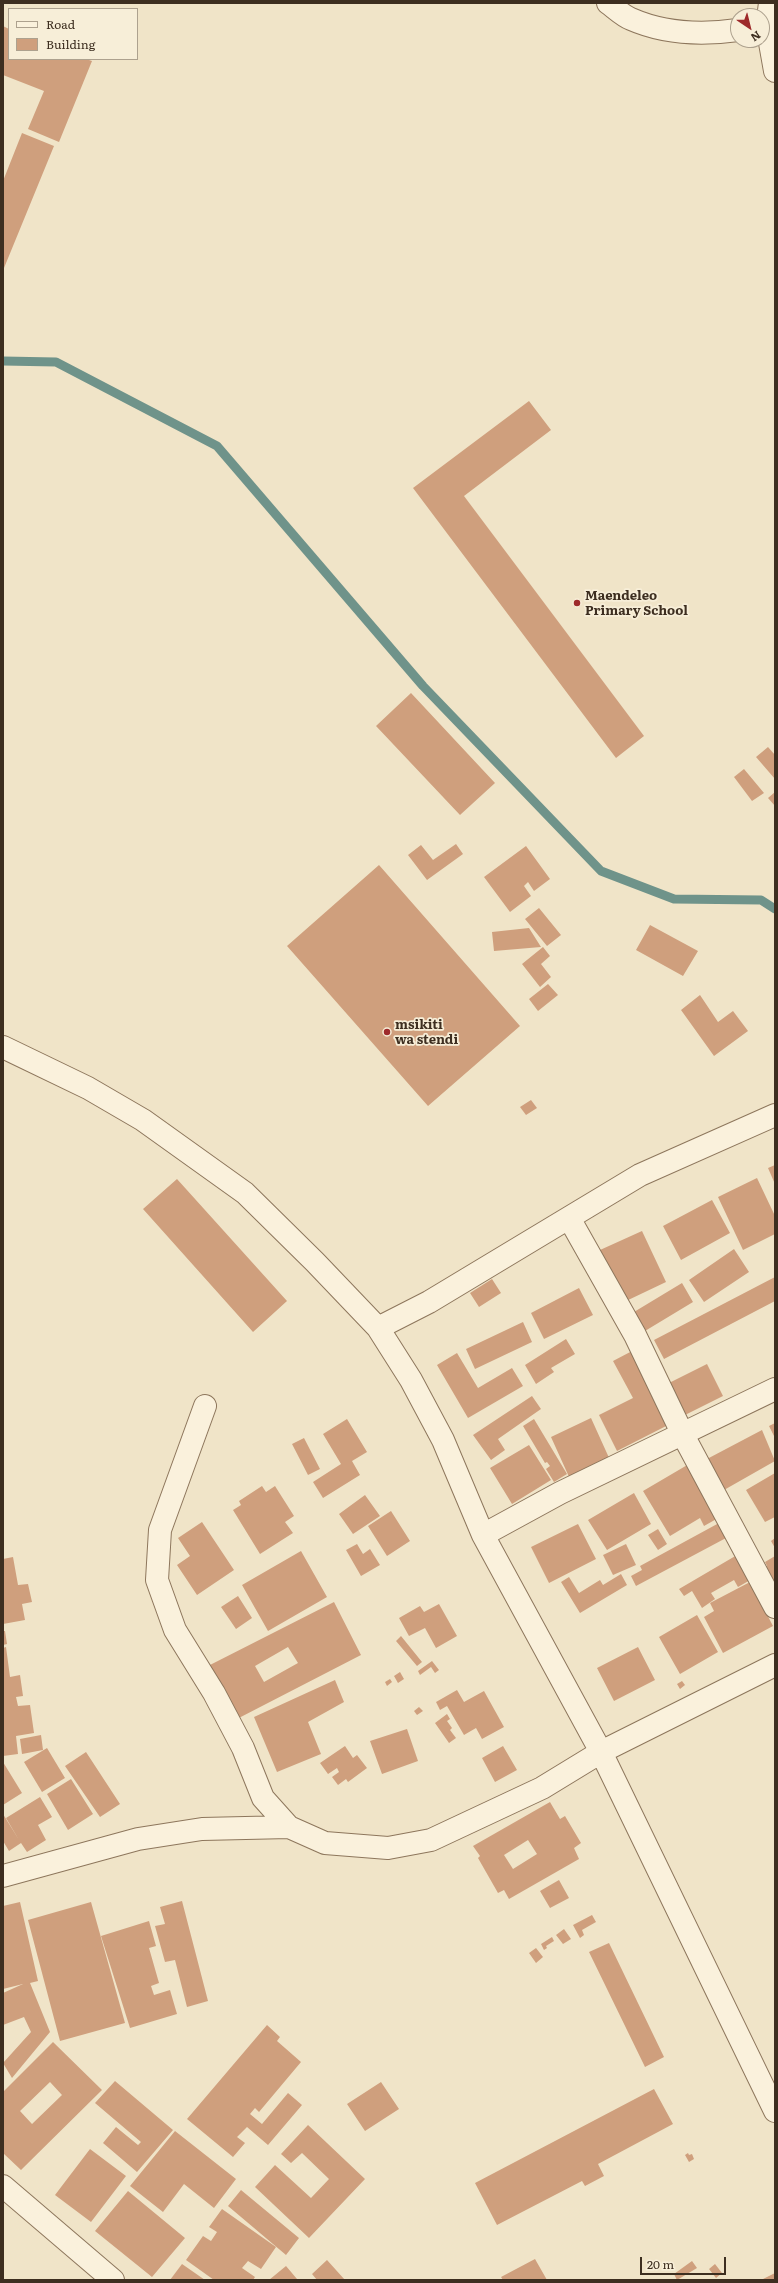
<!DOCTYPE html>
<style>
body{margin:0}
#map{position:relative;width:778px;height:2283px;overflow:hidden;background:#f0e4c8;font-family:Literata,serif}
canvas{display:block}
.frame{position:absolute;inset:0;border:4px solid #3d2e20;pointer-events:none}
.legend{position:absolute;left:8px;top:8px;width:130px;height:52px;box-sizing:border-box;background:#f7eed8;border:1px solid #ada18e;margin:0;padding:5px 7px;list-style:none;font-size:12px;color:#3d2e20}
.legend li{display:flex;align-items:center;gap:8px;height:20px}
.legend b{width:20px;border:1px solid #ada18e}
.north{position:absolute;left:730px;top:8px;width:40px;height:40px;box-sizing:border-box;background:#f7eed8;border:1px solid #ada18e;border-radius:50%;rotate:145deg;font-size:11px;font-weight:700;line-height:16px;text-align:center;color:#3d2e20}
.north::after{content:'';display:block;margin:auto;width:14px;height:18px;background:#9e2a2b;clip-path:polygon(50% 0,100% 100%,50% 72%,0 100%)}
.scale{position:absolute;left:640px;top:2257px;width:86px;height:18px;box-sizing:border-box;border:2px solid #3d2e20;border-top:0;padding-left:5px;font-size:12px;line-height:14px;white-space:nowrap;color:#3d2e20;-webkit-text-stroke:3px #f7eed8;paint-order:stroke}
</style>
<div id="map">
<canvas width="778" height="2283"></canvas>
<div class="frame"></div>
<ul class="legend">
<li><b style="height:5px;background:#faf1dc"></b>Road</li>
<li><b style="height:11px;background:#cf9f7d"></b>Building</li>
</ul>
<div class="north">N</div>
<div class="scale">20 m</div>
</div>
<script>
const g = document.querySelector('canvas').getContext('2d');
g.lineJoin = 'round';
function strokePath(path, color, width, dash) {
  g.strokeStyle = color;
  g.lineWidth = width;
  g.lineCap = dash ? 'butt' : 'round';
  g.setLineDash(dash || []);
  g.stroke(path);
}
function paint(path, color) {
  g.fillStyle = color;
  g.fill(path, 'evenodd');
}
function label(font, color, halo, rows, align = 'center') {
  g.font = font + ' Literata,serif';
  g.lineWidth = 3.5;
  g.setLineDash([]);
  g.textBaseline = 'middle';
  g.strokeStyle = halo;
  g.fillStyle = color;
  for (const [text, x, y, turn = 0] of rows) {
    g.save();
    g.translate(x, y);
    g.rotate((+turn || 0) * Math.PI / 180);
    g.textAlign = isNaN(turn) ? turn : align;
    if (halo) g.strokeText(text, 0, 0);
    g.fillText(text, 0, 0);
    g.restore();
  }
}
const stream = new Path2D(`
 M3 361 56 362 217 446 423 686 601 871 674 899 761 900 775 909`);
const building = new Path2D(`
 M3 26 9 29V59H86L92 61 59 142 28 129 44 91 3 75Z
 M22 133 54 146 4 268 3 181Z
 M529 401 551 430 464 496 644 736 616 758 413 488Z
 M411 693 495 783 460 815 376 726Z
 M768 747 775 755V779L756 757Z
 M744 769 764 793 752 801 734 777Z
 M775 792V806L768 798Z
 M456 844 463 854 427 880 408 855 421 845 433 860Z
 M526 846 550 879 534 891 528 882 524 886 531 896 510 912 484 877Z
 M379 865 520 1026 428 1106 287 946Z
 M539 908 561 935 547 946 525 919Z
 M650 925 698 951 683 976 636 950Z
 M529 928 541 947 494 951 492 932Z
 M543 947 550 956 541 964 551 977 540 987 522 964Z
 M548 984 558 995 538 1011 529 999Z
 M700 995 718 1022 733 1011 748 1031 714 1056 681 1010Z
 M531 1100 537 1108 526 1115 520 1107Z
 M775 1165V1184L768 1168Z
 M757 1178 775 1216V1234L743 1250 718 1197Z
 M177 1179 287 1301 253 1332 143 1209Z
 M712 1200 730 1233 681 1260 663 1226Z
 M642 1231 666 1282 624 1302 600 1250Z
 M734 1249 749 1272 704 1302 689 1280Z
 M775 1277V1301L664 1359 654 1340Z
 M492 1279 501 1293 479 1307 470 1293Z
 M682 1283 693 1302 645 1331 634 1312Z
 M579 1288 593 1315 544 1339 531 1313Z
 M523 1322 532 1342 475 1369 466 1349Z
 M566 1339 575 1354 551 1368 554 1372 536 1384 525 1365Z
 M634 1350 672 1423 617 1451 599 1415 633 1398 613 1361Z
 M457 1353 478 1388 512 1368 523 1386 468 1418 437 1365Z
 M707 1364 723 1396 685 1415 669 1383Z
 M532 1396 541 1409 498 1439 505 1450 491 1460 473 1435Z
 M591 1418 610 1460 570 1479 551 1437Z
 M347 1419 367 1452 352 1461 360 1475 323 1498 313 1482 341 1464 323 1434Z
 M534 1419 567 1474 554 1482 546 1469 550 1466 547 1462 545 1463 523 1426Z
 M775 1423V1438L769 1426Z
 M762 1430 775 1461 724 1490 707 1459Z
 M304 1438 320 1469 308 1475 292 1444Z
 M529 1445 551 1480 512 1504 490 1468Z
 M689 1464 720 1517 704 1526 700 1518 670 1536 643 1491Z
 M775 1473V1517L765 1522 746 1490Z
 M262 1486 266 1492 275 1486 294 1516 285 1522 293 1533 260 1554 233 1510 241 1505 239 1501Z
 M634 1493 651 1524 607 1550 588 1520Z
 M365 1495 380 1516 353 1534 339 1514Z
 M391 1511 410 1541 387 1556 368 1526Z
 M202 1522 234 1570 197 1595 177 1565 190 1556 178 1538Z
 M719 1523 726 1538 636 1586 631 1576 642 1570 640 1566Z
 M578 1524 596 1559 549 1583 531 1547Z
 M658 1529 667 1544 658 1550 648 1535Z
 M775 1538V1548L771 1541Z
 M357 1544 363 1554 370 1549 380 1565 361 1576 346 1550Z
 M626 1544 636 1565 613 1575 603 1555Z
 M301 1551 327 1597 268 1631 242 1585Z
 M737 1555 752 1579 738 1587 734 1580 711 1593 715 1599 702 1608 692 1591 684 1596 679 1589Z
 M775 1556V1594L760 1570 767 1566 765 1562Z
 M13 1557 18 1585 28 1584 32 1602 22 1604 25 1620 3 1624V1559Z
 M621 1574 627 1585 580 1613 561 1582 569 1577 579 1593 600 1580 603 1585Z
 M750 1582 773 1626 723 1653 704 1617 714 1611 710 1603Z
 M238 1596 252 1618 236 1629 221 1607Z
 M334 1602 361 1655 233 1721 206 1667ZM288 1647 298 1663 264 1682 255 1666Z
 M439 1604 457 1636 436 1648 425 1628 409 1636 399 1618 420 1606 424 1612Z
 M697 1615 718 1652 680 1674 659 1637Z
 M3 1631H5L7 1644 3 1645Z
 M401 1636 422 1662 417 1666 396 1641Z
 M6 1647 10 1677 20 1675 23 1696 16 1697 18 1706 30 1705 34 1733 16 1736 18 1754 3 1756V1648Z
 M638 1647 655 1680 614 1701 597 1668Z
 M432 1661 439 1670 435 1673 431 1667 420 1675 418 1671Z
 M400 1672 404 1679 398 1683 394 1676Z
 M390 1679 392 1682 387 1686 385 1682Z
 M335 1680 344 1702 308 1722 321 1754 277 1772 254 1717Z
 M682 1681 685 1685 680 1689 677 1684Z
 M457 1690 464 1702 484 1691 504 1727 482 1739 476 1728 464 1735 447 1706 440 1710 436 1702Z
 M419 1707 423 1711 417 1715 414 1711Z
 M447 1714 450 1719 447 1721 452 1728 450 1730 456 1738 449 1743 435 1723Z
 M407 1729 418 1761 382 1774 370 1741Z
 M41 1735 43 1750 22 1754 20 1739Z
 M345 1746 353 1758 357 1755 367 1768 348 1782 346 1779 338 1785 332 1777 339 1772 337 1768 328 1774 320 1763Z
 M503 1746 517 1770 495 1782 482 1758Z
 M47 1748 65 1778 42 1792 24 1762Z
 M86 1752 120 1804 100 1817 65 1766Z
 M3 1762 22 1793 3 1805Z
 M71 1779 93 1814 68 1830 47 1794Z
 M40 1797 52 1817 38 1825 46 1840 27 1852 21 1843 9 1851 3 1841V1814L19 1840 6 1818Z
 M550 1802 560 1819 565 1816 581 1843 574 1848 579 1859 509 1899 504 1890 498 1893 478 1858 480 1856 473 1846ZM528 1840 537 1854 513 1869 504 1855Z
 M559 1880 569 1898 550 1908 540 1891Z
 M182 1901 208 2001 187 2007 175 1960 165 1962 155 1926 165 1924 160 1907Z
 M20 1902 38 1981 30 1983 50 2032 12 2078 3 2063 31 2032 24 2017 3 2025V1993L23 1984 3 1989V1906Z
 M91 1902 125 2023 60 2041 28 1920Z
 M592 1915 596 1922 582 1930 584 1935 580 1938 573 1925Z
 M149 1921 156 1946 149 1948 159 1983 151 1986 154 1995 170 1990 177 2014 130 2028 101 1936Z
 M564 1929 571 1939 563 1944 556 1935Z
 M552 1937 554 1941 546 1946 547 1948 544 1950 541 1944Z
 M609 1943 664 2057 645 2067 589 1952Z
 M536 1948 543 1957 536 1963 529 1953Z
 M267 2025 280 2037 277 2041 301 2062 259 2112 255 2108 250 2114 262 2124 288 2093 302 2105 268 2145 247 2127 237 2137 245 2143 233 2157 187 2119Z
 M53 2042 102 2090 21 2170 3 2153V2092ZM50 2082 62 2095 32 2124 20 2111Z
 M115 2081 173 2130 137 2172 103 2143 116 2127 138 2145 141 2142 95 2103Z
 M381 2082 399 2109 365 2131 347 2104Z
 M654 2089 673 2124 598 2164 604 2176 585 2186 582 2181 497 2225 475 2183Z
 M308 2125 365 2179 309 2238 255 2187 275 2165 311 2198 329 2179 302 2153 291 2163 281 2154Z
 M175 2131 236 2179 214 2208 184 2184 163 2212 130 2186Z
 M90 2149 126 2176 91 2222 55 2195Z
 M688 2153 689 2155 692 2154 694 2159 689 2162 685 2155Z
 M241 2190 299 2238 286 2255 228 2206Z
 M128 2191 185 2238 152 2277 95 2231Z
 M222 2209 276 2247 261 2269 248 2261 242 2268 255 2277 253 2280H214L186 2260 203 2236 211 2241 217 2232 209 2227Z
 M535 2259 547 2280H503L501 2277Z
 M327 2260 345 2280H317L312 2274Z
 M692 2261 697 2268 677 2280 674 2274Z
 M182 2264 205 2280H170Z
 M715 2264 722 2273 716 2278 709 2269Z
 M286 2266 297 2279 295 2280H269Z
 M775 2273V2280H761Z`);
const minor = new Path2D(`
 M608 3C615 8 623 16 631 19 665 34 702 35 738 30
 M770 3 767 26 775 71
 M3 1047 88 1088 143 1120 245 1193 315 1262 378 1328 411 1380 443 1440 483 1535 601 1752 775 2111
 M569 1218 635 1335 683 1435 775 1607
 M378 1328 429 1302 640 1175 775 1115
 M205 1406 160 1530 157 1580 175 1630 214 1693 243 1748 263 1798 289 1827 325 1843 388 1848 431 1840 542 1788 601 1752 775 1665
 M483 1535 560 1493 775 1389
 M3 1876 138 1839 202 1829 289 1827
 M3 2186 113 2280`);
const markers = [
 [577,603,4,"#9e2a2b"],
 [387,1032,4,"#9e2a2b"]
];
const poiNames = [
 ["Maendeleo",585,596],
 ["Primary School",585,611],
 ["msikiti",395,1025],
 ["wa stendi",395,1040]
];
strokePath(stream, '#6f938a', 9);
paint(building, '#cf9f7d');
strokePath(minor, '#8d765c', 24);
strokePath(minor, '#faf1dc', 22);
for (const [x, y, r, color] of markers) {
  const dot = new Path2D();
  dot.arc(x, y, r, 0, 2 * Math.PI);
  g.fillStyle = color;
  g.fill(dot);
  strokePath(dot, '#f7eed8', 1.5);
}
label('bold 13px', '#3d2e20', '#f7eed8', poiNames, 'left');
</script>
